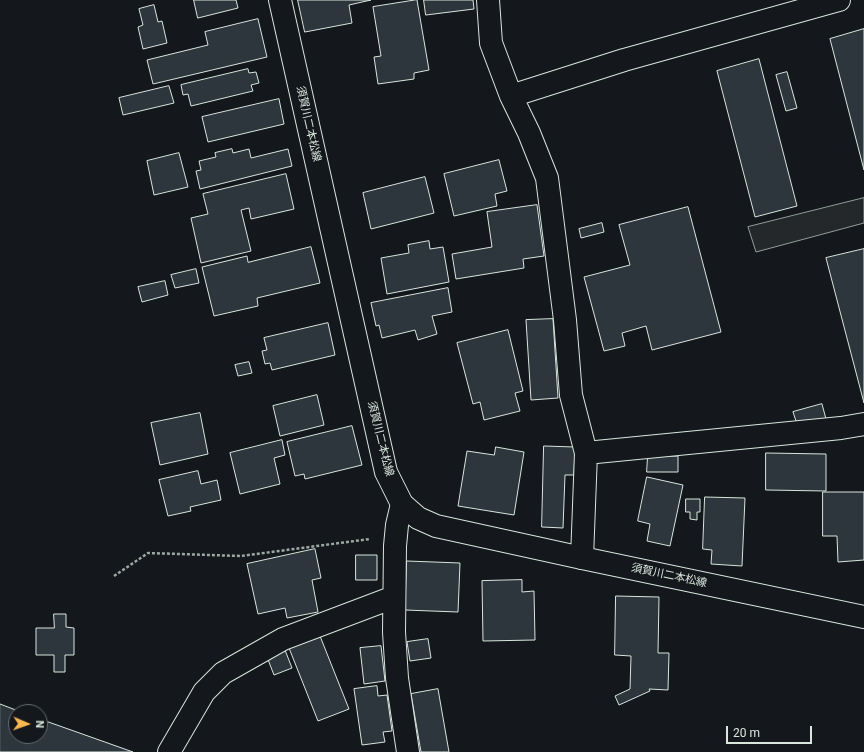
<!DOCTYPE html>
<meta charset="utf-8">
<style>
body{margin:0}
#map{position:relative;width:864px;height:752px;overflow:hidden;background:#14181c;font-family:Roboto,sans-serif}
canvas{display:block}
.north{position:absolute;left:8px;top:704px;width:40px;height:40px;box-sizing:border-box;background:#14181c;border:1px solid #626a69;border-radius:50%;rotate:92deg;font-size:11px;font-weight:700;line-height:16px;text-align:center;color:#d8e6dc}
.north::after{content:'';display:block;margin:auto;width:14px;height:18px;background:#ffb74d;clip-path:polygon(50% 0,100% 100%,50% 72%,0 100%)}
.scale{position:absolute;left:726px;top:726px;width:86px;height:18px;box-sizing:border-box;border:2px solid #d8e6dc;border-top:0;padding-left:5px;font-size:12px;line-height:14px;white-space:nowrap;color:#d8e6dc;-webkit-text-stroke:3px #14181c;paint-order:stroke}
</style>
<div id="map">
<canvas width="864" height="752"></canvas>
<div class="north">N</div>
<div class="scale">20 m</div>
</div>
<script>
const g = document.querySelector('canvas').getContext('2d');
g.lineJoin = 'round';
function paint(path, color) {
  g.fillStyle = color;
  g.fill(path, 'evenodd');
}
function strokePath(path, color, width, dash) {
  g.strokeStyle = color;
  g.lineWidth = width;
  g.lineCap = dash ? 'butt' : 'round';
  g.setLineDash(dash || []);
  g.stroke(path);
}
function label(font, color, halo, rows, align = 'center') {
  g.font = font + ' Roboto,"Noto Sans JP",sans-serif';
  g.lineWidth = 3;
  g.setLineDash([]);
  g.textBaseline = 'middle';
  g.strokeStyle = halo;
  g.fillStyle = color;
  for (const [text, x, y, turn = 0] of rows) {
    g.save();
    g.translate(x, y);
    g.rotate((+turn || 0) * Math.PI / 180);
    g.textAlign = isNaN(turn) ? turn : align;
    if (halo) g.strokeText(text, 0, 0);
    g.fillText(text, 0, 0);
    g.restore();
  }
}
const parking = new Path2D(`
 M864 198V223L756 252 748 227Z`);
const building = new Path2D(`
 M194 0H236L238 8 198 18Z
 M298 0H371L349 5 352 23 305 32Z
 M417 0 429 70 414 73V79L378 84 374 57 381 56 373 7Z
 M424 0H473L474 9 426 15Z
 M154 5 158 22 162 21 167 43 143 49 138 27 143 25 139 9Z
 M258 19 267 57 153 84 147 60 208 45 205 32Z
 M864 29V170L830 39Z
 M759 59 797 206 755 217 717 71Z
 M248 69 249 73 256 72 259 83 251 85 253 91 191 106 188 94 183 95 181 85Z
 M787 72 797 108 786 111 776 75Z
 M169 86 174 103 123 115 119 98Z
 M279 99 284 124 208 142 202 117Z
 M232 149 233 153 249 149 251 158 288 149 292 166 200 189 196 171 201 170 199 161 216 157 215 153Z
 M179 153 188 187 154 195 147 161Z
 M499 160 507 191 495 194 497 206 454 216 444 174Z
 M286 174 294 209 251 219 249 208 241 210 251 251 201 263 191 218 208 214 203 194Z
 M425 177 434 213 371 229 363 193Z
 M537 205 544 256 523 259 524 268 456 279 452 254 492 247 487 212Z
 M688 207 721 332 652 350 646 326 622 333 625 346 604 351 584 277 630 265 619 225Z
 M602 223 604 232 581 238 579 229Z
 M429 241 430 249 443 247 449 282 387 294 381 258 409 253 408 245Z
 M311 247 320 283 257 298 258 306 214 316 202 267 247 256 248 262Z
 M864 249V403L826 258Z
 M196 269 199 283 175 288 171 275Z
 M165 281 168 295 142 302 138 287Z
 M448 288 452 312 432 316 437 334 418 340 415 330 382 338 379 325 376 326 371 303Z
 M553 319 558 398 531 400 526 320Z
 M328 323 335 355 272 370 270 363 265 364 262 351 267 350 264 338Z
 M508 330 523 391 515 393 520 411 484 420 480 402 473 404 457 343Z
 M249 362 252 373 238 376 235 365Z
 M317 395 324 425 280 436 273 406Z
 M822 404 826 419 798 427 793 412Z
 M200 413 208 454 160 465 151 423Z
 M352 426 362 465 305 479 304 474 295 476 287 442Z
 M282 440 285 455 274 458 280 484 240 494 230 453Z
 M544 446 575 447 574 475H565L563 528 542 527Z
 M496 447 524 452 514 515 458 506 467 451 494 455Z
 M766 453 826 454V491L766 490Z
 M648 456H678V472H647Z
 M198 471 201 484 217 480 221 500 190 507 191 511 168 516 159 480Z
 M647 477 683 485 670 546 647 541 650 524 638 521Z
 M823 492H864V560L838 562 837 536H823Z
 M705 497 745 498 742 566 711 564 712 550 703 549Z
 M686 499H700V512H697V520L690 519V512H686Z
 M315 549 321 578 312 580 318 612 287 618 285 608 258 614 247 564Z
 M356 555H377V580H356Z
 M407 561 460 563 458 612 405 610Z
 M522 580V592L534 591 535 640 483 641 482 581Z
 M616 596 659 597 658 653H669L668 690 649 689 650 691 619 705 615 696 630 689 631 656 615 655Z
 M54 614H66V627L74 628V655H65V672H54V655H36V628H54Z
 M320 636 349 709 318 721 289 648Z
 M428 639 431 658 410 661 407 642Z
 M381 646 385 681 364 684 360 648Z
 M285 650 292 668 274 675 267 657Z
 M377 686 378 696 387 695 392 731 383 732 385 742 362 745 354 689Z
 M438 689 449 752H421L411 694Z
 M0 704 21 712H16V736H40V719L133 752H0Z`);
const path = new Path2D(`
 M114 576 148 553 241 556 370 539`);
const minor = new Path2D(`
 M488 0 491 43 511 96 529 133 547 178 565 320 571 395 586 453 582 558
 M511 96 624 60 839 0
 M586 453 841 428 864 424
 M402 504 397 525 395 546 394 632 397 678 408 752
 M169 752 204 692 223 673 283 639 394 597`);
const major = new Path2D(`
 M280 0 386 472 402 504 418 518 436 526 582 558 864 617`);
const streetNames = [
 ["須賀川二本松線",308,124,77],
 ["須賀川二本松線",380,439,76],
 ["須賀川二本松線",669,576,12]
];
paint(parking, '#24282b');
strokePath(parking, '#939e99', 1);
paint(building, '#2c363c');
strokePath(building, '#d8e6dc', 1);
strokePath(minor, '#d8e6dc', 24);
strokePath(major, '#d8e6dc', 24);
strokePath(path, '#9da8a2', 2.5, [3, 2]);
strokePath(minor, '#14181c', 22);
strokePath(major, '#14181c', 22);
label('11px', '#d8e6dc', '#14181c', streetNames);
</script>
